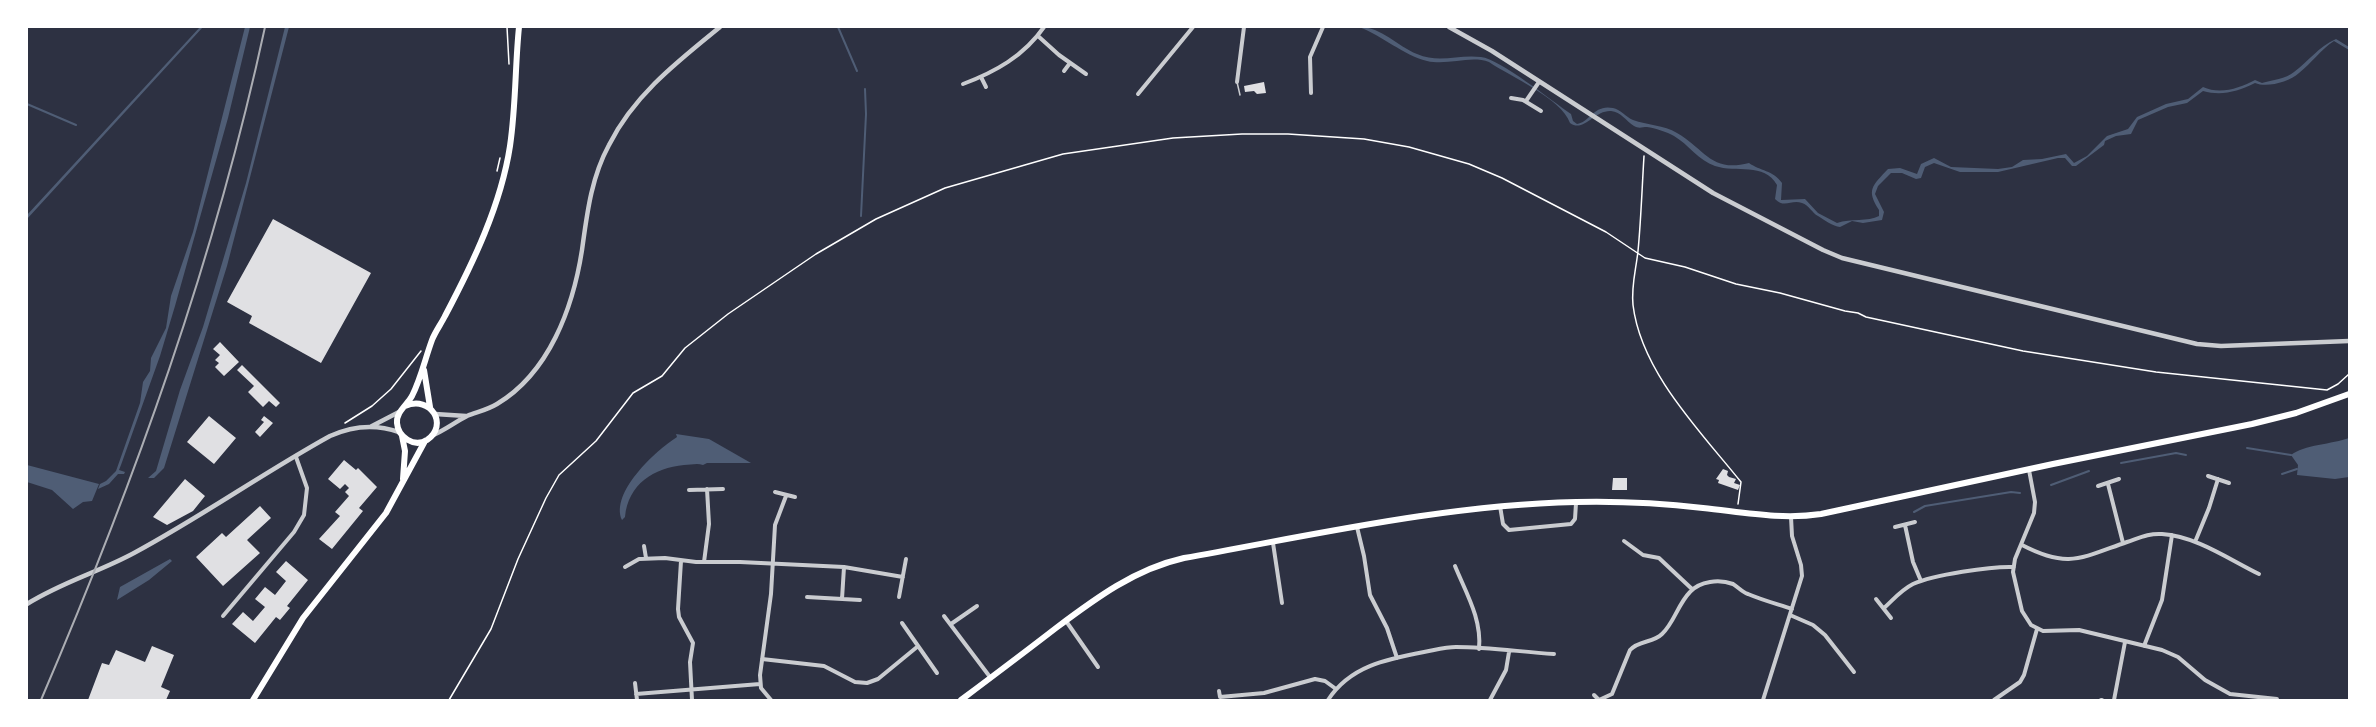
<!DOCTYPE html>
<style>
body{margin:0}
#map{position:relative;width:2376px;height:727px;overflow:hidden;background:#2d3142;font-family:"PT Sans",sans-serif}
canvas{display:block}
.frame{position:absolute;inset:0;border:28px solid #fff;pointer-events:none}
</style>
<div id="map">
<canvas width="2376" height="727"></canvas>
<div class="frame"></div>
</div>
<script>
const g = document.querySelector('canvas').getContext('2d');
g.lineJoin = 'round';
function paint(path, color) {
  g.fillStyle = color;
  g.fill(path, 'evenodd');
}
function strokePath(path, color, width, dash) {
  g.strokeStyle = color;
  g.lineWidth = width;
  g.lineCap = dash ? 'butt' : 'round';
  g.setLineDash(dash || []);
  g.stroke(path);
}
const water = new Path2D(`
 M200 27H203L27 219V215Z
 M245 27H250L228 118 175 306 160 356 121 465 119 470 125 472 124 474H118L109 484 98 489 100 484 106 481 116 471 140 403 143 382 150 371 151 358 166 328 171 296 193 232Z
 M285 27H289L227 266 164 468 154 478H148L156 471 180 390 203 327 246 183Z
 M1359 27C1382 27 1397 46 1417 54 1440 64 1458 54 1481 57 1500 59 1552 101 1571 114L1573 121 1577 124C1590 122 1594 104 1613 108 1620 109 1626 117 1633 120 1647 125 1664 125 1677 133 1705 149 1711 173 1749 163 1760 171 1773 170 1782 183L1781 200 1805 199 1818 213 1837 223C1851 218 1868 222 1879 216V210C1866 190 1872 186 1888 169L1900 168 1917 174 1921 164 1934 158 1951 167 1998 169 2012 167 2023 160 2042 159 2066 154 2074 163 2087 156 2107 136 2128 129 2137 117 2166 104 2188 99 2203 87C2220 95 2240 88 2255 80L2262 83C2272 80 2286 79 2294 72 2309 61 2318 47 2336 39L2349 47V50L2334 41C2320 50 2312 63 2299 73 2289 82 2267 88 2255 83 2237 92 2221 96 2203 91L2187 103 2168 107 2138 120 2131 134 2116 136 2105 141 2104 145 2076 166H2072L2065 158H2058L1998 172H1960L1934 163 1925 167 1921 178 1916 179 1902 173H1891L1878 186 1875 194 1884 212 1882 220 1863 223 1852 221 1840 227C1833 226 1824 220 1818 216 1812 213 1809 205 1802 203 1791 199 1785 209 1775 199L1777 185C1764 162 1736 173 1715 166 1699 161 1688 144 1674 136 1667 132 1655 128 1647 127 1642 127 1639 129 1634 126 1626 121 1621 112 1611 111 1594 110 1584 133 1570 123 1561 98 1511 77 1489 62 1470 55 1448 66 1427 61 1403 55 1383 36 1359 27Z
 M676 434 709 439 751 463H707L703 465C697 463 691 465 684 465 654 468 628 484 625 517L622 520C610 493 655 451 677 437Z
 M2349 438V477L2335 479 2297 475 2298 465 2291 455C2303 445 2333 444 2349 438Z
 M27 465 99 484 92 501 83 502 73 509 52 490 27 482Z
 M170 559 172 561 149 580 117 600 120 587Z`);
const stream = new Path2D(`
 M838 27 857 71
 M27 104 76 125
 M861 216 866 114 865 89
 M2247 448 2291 455
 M2121 463 2176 453 2186 455
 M2282 474 2297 469
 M2051 485 2089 471
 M1914 512 1925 506 2011 492 2020 493`);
const building = new Path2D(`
 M1264 82 1266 93 1257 94 1254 91 1245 92 1244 86Z
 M273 219 371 273 321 363 249 323 252 316 227 302Z
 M220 342 239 362 224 376 215 367 219 363 215 360 220 355 213 349Z
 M242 365 280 403 276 407 269 401 263 407 248 392 254 386 237 370Z
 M209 416 236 438 214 464 187 442Z
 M264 416 273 423 260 437 255 432 264 422 261 420Z
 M344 460 356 470 358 468 377 487 359 508 363 511 332 549 319 539 340 516 335 512 349 496 345 492 349 488 345 484 340 489 328 479Z
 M1723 469 1728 471 1727 475 1729 477 1736 479 1734 483 1740 485 1738 490 1718 483 1719 480 1716 479Z
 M1613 478H1627V490H1612Z
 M185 479 205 496 193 511 167 525 153 517Z
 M260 506 271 518 247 540 260 553 223 586 196 557 222 533 226 537Z
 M286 561 308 580 287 606 290 608 280 620 276 617 255 643 232 624 243 612 253 621 265 607 255 599 265 587 275 595 286 581 276 572Z
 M152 646 174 655 161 687 170 691 166 700H88L102 663 109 665 116 650 145 662Z`);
const path = new Path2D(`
 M507 27 509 64
 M1644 156C1642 188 1641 220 1638 251 1636 270 1631 286 1633 305 1641 372 1701 432 1741 482L1738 504
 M497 171 500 158
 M345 423 372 406 391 389 421 351
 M449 700 491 629 518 559 546 498 559 475 596 441 633 393 662 376 685 348 728 314 816 254 876 219 945 188 1063 154 1173 138 1242 134H1288L1364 139 1409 147 1469 164 1502 178 1606 232 1645 258 1685 267 1736 284 1780 293 1845 311 1858 313 1866 317 2023 351 2156 372 2327 390 2338 384 2349 374`);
const service = new Path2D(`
 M1237 82 1240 95`);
const minor = new Path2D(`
 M1038 36 1059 55 1086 74
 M1064 71 1070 63
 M981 77 986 87
 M1237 82 1244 27
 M963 84C995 72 1024 56 1044 27
 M1311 93 1310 57 1323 27
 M1138 94 1193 27
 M1511 98 1523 100 1541 111
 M1526 101 1539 82
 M2029 470 2035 502 2034 513 2015 559 2013 572 2022 611 2031 625 2043 631 2079 630 2162 650 2178 657 2205 680 2230 694 2277 699
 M2208 476 2229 483
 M2108 484 2123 543
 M2098 486 2119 479
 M689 490 723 489
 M775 492 795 497
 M1500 506 1503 524 1509 530 1571 524 1575 519 1576 503
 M1905 525 1913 562 1921 581
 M1357 527 1364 556 1370 595 1387 628 1397 658
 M1895 527 1915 522
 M1624 541 1643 555 1659 558 1692 589
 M2195 542 2209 508 2218 479
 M1273 543 1282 603
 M2022 545C2068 569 2081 558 2127 542 2139 538 2149 533 2162 534 2196 536 2230 560 2259 574
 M644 546 646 558
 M681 561 678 609 679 617 693 643 690 662 692 700
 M704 562 709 524 707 489
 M1455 566C1466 593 1482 619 1479 649
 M625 567 639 559 665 558 696 562H740L844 567 903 577
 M807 597 860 600
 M899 597 906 559
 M842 599 844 567
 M1876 599 1891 618
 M1884 608C1893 600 1901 590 1913 584 1933 575 1991 566 2014 567
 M1790 615 1813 625 1825 635 1854 672
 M223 616 294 532 304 515 307 488 296 457
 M944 616 990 677
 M1066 621 1098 667
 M902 623 937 673
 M951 624 977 606
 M2144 646 2162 600 2172 535
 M762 659 824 666 855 682 867 683 878 679 917 647
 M635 683 637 700
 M1219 691 1220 697 1264 693 1315 679 1325 681 1336 689
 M636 694 760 684
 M1594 695 1599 700
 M771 700 761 688 760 675 771 594 775 525 786 496
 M1328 700C1350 666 1387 659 1424 652 1435 650 1446 647 1456 647 1489 647 1521 652 1554 654
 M1490 700 1506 670 1509 652
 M1599 700 1612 694 1630 650C1639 640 1653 643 1662 634 1674 623 1678 604 1690 592 1700 581 1719 579 1733 584 1738 587 1742 592 1748 594 1762 600 1777 604 1792 609
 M1763 700 1802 576 1801 565 1792 536 1791 517
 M1994 700 2020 682 2024 675 2037 629
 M2101 700H2102
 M2114 700 2125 642`);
const tertiary = new Path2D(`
 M1449 27 1492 51 1713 193 1823 250 1842 258 2197 344 2221 346 2349 341
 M435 414 466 416
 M372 426 399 412
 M431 436C444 431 455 422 467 416 477 412 487 410 497 404 549 373 573 308 582 250 587 214 591 178 609 145 634 95 677 62 720 27
 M27 604C62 582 99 572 134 553 201 517 263 473 330 436 352 426 376 424 399 432`);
const primary = new Path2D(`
 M961 700C993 676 1025 652 1056 628 1096 598 1135 569 1184 558 1314 535 1444 505 1576 502 1619 501 1660 503 1703 508 1742 512 1781 520 1821 514L2053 464 2252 424 2296 413 2349 394`);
const trunk = new Path2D(`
 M424 370 430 407
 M405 406C431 395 449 425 427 440 414 448 398 437 397 423 396 412 407 405 412 396 421 378 425 359 432 340 435 332 441 324 445 316 473 263 501 205 510 146 516 106 515 66 519 27
 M402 436 405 451 403 479
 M253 700 303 618 386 513 425 441`);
const rail = new Path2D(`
 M41 700C134 483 215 259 265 27`);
paint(water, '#4f5d75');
strokePath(stream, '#4f5d75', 2);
paint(building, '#e0e0e3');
strokePath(path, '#fff', 1.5);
strokePath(service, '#caccd0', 1.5);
strokePath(minor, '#caccd0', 4);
strokePath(tertiary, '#caccd0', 4.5);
strokePath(primary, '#fff', 6);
strokePath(trunk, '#fff', 6);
strokePath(rail, '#abadb3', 2);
</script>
